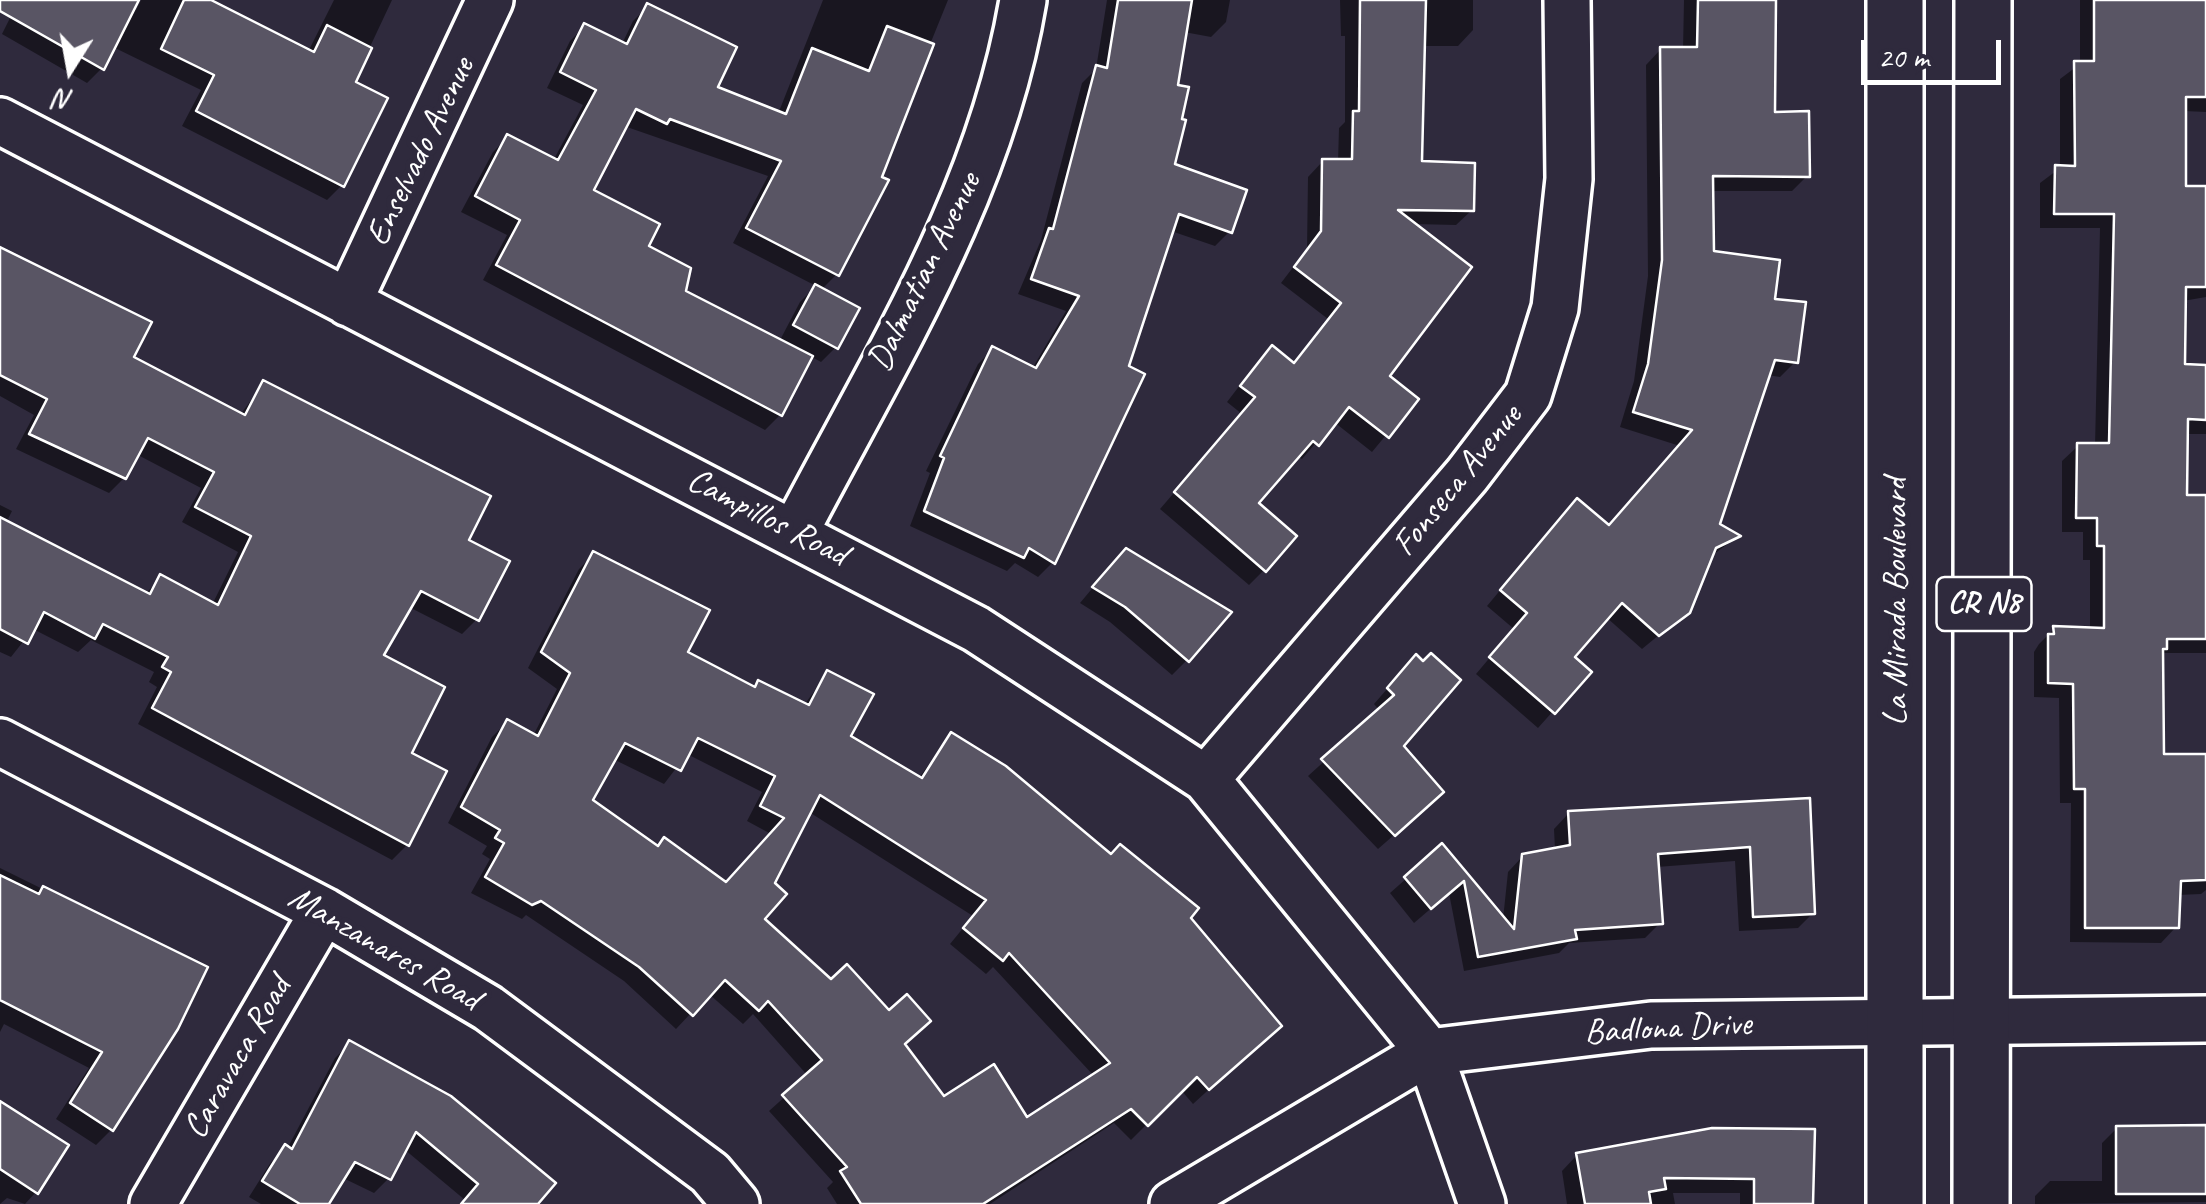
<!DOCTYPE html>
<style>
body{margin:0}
#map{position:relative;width:2206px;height:1204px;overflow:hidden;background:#2f2a3d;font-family:Caveat,sans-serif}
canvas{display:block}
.north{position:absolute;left:20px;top:20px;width:100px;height:100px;-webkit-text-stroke:8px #2f2a3d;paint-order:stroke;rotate:191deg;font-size:28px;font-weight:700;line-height:40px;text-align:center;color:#fff}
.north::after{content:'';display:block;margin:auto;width:35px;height:45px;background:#fff;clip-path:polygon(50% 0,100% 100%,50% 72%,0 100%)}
.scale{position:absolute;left:1861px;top:40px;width:140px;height:45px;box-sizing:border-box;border:5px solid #fff;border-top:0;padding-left:12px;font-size:30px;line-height:35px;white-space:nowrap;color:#fff;-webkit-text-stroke:8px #2f2a3d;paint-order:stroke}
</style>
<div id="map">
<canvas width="2206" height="1204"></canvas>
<div class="north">N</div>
<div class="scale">20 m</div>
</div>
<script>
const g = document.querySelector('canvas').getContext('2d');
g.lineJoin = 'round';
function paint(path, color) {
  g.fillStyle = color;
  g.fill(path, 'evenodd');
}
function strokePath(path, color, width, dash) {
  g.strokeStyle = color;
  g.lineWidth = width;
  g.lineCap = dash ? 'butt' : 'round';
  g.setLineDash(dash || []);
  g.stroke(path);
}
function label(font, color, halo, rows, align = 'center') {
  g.font = font + ' Caveat,sans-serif';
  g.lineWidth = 10;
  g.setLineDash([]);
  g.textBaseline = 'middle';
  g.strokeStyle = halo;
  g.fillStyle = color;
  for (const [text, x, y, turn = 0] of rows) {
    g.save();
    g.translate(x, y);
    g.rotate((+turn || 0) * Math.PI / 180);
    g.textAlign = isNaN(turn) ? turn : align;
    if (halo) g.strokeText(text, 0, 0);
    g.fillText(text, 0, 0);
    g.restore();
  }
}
const shadow = new Path2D(`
 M19 0H117L136 10 141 0H206L308 52 334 0H392L353 83 342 185 327 200 182 126 201 90 113 47 102 68 87 83 2 34Z
 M823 0H948L837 274 821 290 836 347 821 362 810 356 780 415 765 430 483 280 507 235 461 212 493 152 508 137 553 161 583 105 547 88 570 41 585 26 622 44 633 21 648 6 714 89 778 114ZM624 126 768 176 733 243 816 286 800 302 779 342 683 292 590 191Z
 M1107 0H1230L1226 22 1211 37 1184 32 1175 86 1172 166 1230 231 1215 246 1171 231 1053 562 1038 577 1015 563 1007 571 910 526 930 473 926 471 978 364 993 349 1032 369 1066 311 1018 294 1041 240 1082 83 1096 69Z
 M1340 0H1473V30L1458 46H1423L1420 164 1472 210 1456 225 1413 224 1386 376 1416 399 1372 452 1334 422 1302 459 1297 456 1256 504 1264 570 1249 585 1160 509 1242 414 1227 402 1257 363 1272 348 1293 364 1328 319 1281 283 1307 249 1308 177 1323 161 1338 162 1339 128 1345 122V36H1341Z
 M1684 0H1771L1772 114 1807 176 1792 191H1711L1712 253 1772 301 1795 362 1780 377 1767 375 1717 525 1737 537 1710 557 1687 612 1642 649 1606 617 1571 657 1588 672 1538 728 1476 674 1514 629 1487 606 1562 516 1608 528 1680 446 1620 427 1634 381 1648 276 1646 65 1661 49 1683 50Z
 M2080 0H2206V112L2184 111V189H2206V297L2183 301 2182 367H2206V434H2185V497H2206V653H2160L2162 757 2206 756V890L2201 894 2178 895 2176 927 2161 943 2070 942 2071 803H2060L2059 698 2034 697V652L2039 644 2054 629 2090 630V560H2083V532H2062V461L2078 446H2095L2100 228H2040V183L2060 168V79L2080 64Z
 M0 247 131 358 240 415 264 383 465 541 477 619 462 634 407 606 381 656 408 754 407 845 392 860 138 724 157 687 149 682 154 672 91 640 78 652 33 629 11 657 0 652V505L12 511 6 523 145 594 159 580 212 605 238 552 182 522 201 488 136 454 124 478 109 493 16 449 34 415 0 396Z
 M594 554 684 653 753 689 759 683 804 705 828 673 848 737 918 779 951 735 1188 918 1264 1039 1193 1104 1181 1090 1131 1140 1114 1123 990 1204H837L827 1188 833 1182 769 1111 808 1076 753 1014 743 1024 709 994 676 1029 624 981 526 915 522 919 471 893 490 859 482 854 487 846 448 823 492 737 507 722 533 736 557 689 528 668 579 569ZM687 754 762 792 747 821 771 834 725 884 657 848 589 801 613 759 664 784ZM809 812 973 916 950 944 986 974 993 967 1094 1076 1026 1120 944 1099 903 1045 761 919 772 884Z
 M1111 566 1187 660 1172 675 1110 622 1080 603Z
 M1401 673V746L1426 807 1378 849 1308 776 1380 711 1374 704Z
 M1807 800 1813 913 1798 928 1739 931 1735 861 1657 867 1660 923 1645 938 1569 943 1559 953 1464 971 1449 893 1414 923 1390 893 1442 847 1503 919 1508 872 1523 856 1555 850 1554 829 1569 813Z
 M0 868 205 969 111 1130 96 1145 56 1119 89 1068 4 1024 0 1032Z
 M350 1043 535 1204H462L465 1200 404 1149 389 1178 374 1193 343 1178 326 1204H261L249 1197 271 1162 287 1149 335 1058Z
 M0 1104 36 1192 25 1204 7 1198 0 1204Z
 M2117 1128H2206V1202L2035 1204V1196L2050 1181H2102V1143Z
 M1712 1130 1811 1204H1740V1193H1673L1675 1204H1567L1562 1171 1577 1155Z`);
const building = new Path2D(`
 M0 0H139L104 70 0 11Z
 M184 0H211L314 52 327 25 372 48 356 82 388 98 344 187 196 111 214 75 161 49Z
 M1118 0H1192L1178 85 1189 87 1182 119 1186 120 1175 164 1247 190 1232 233 1179 214 1129 366 1145 374 1055 564 1029 548 1024 558 924 511 944 458 940 456 992 346 1036 368 1079 296 1031 279 1049 228 1053 229 1096 65 1107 68Z
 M1360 0H1426L1422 161 1475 163 1474 211 1398 210 1472 267 1390 376 1419 399 1389 438 1349 407 1319 446 1313 441 1259 503 1297 536 1266 572 1174 492 1255 397 1240 386 1272 345 1294 363 1341 303 1294 267 1321 231 1322 159H1352L1353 111H1359Z
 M1698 0H1776L1775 112 1809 111 1810 177 1713 176 1714 251 1780 260 1775 299 1806 302 1798 363 1775 360 1720 524 1741 536 1716 548 1690 613 1659 636 1622 603 1575 657 1592 672 1555 714 1489 657 1527 613 1500 590 1577 498 1609 525 1692 430 1633 412 1648 364 1662 260 1660 47H1697Z
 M2094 0H2206V97H2186V186H2206V287H2186L2185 364 2206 365V420L2188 419 2187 495H2206V639H2167V649H2163L2164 754H2206V880L2181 881 2179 928H2085V789H2074L2073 684 2048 683V634H2054L2053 626 2104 628V546H2097V518H2076L2077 443H2109L2114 214H2054L2055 165 2075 166 2074 61H2094Z
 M647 3 737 47 718 87 786 114 812 48 869 71 887 26 934 44 882 177 889 180 839 276 746 228 781 161 670 119 667 124 636 109 594 190 660 224 649 246 691 268 686 291 813 356 782 416 496 265 520 220 475 196 507 134 558 160 596 90 560 72 584 23 627 44Z
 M0 247 152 322 134 357 245 415 263 380 491 496 469 540 510 561 479 621 421 591 384 655 445 687 412 753 447 771 409 846 152 708 171 672 162 667 168 657 103 624 95 639 44 612 28 644 0 629V517L150 594 160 574 218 605 251 536 195 507 214 472 148 438 126 479 29 434 47 399 0 375Z
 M815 284 860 308 838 349 793 325Z
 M1126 548 1232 612 1189 662 1125 607 1092 587Z
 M593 551 710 610 688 652 755 687 758 680 809 705 827 670 874 694 851 736 922 778 951 732 1006 766 1111 854 1120 844 1199 908 1191 918 1282 1026 1209 1090 1197 1077 1148 1126 1131 1109 983 1204H861L840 1171 847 1167 782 1095 822 1060 768 1001 759 1011 725 980 693 1016 639 967 541 901 532 905 485 877 504 843 495 838 500 830 461 807 507 719 538 736 570 673 541 652ZM698 738 775 776 760 806 784 818 726 882 664 837 658 846 593 800 625 743 681 771ZM820 795 986 900 963 928 1003 961 1009 953 1110 1063 1027 1117 994 1064 944 1096 905 1044 931 1021 907 994 889 1010 847 964 831 979 765 919 787 894 775 883Z
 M1431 653 1461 680 1404 746 1444 792 1395 836 1321 759 1394 695 1387 688 1416 654 1423 661Z
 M1810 798 1815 914 1753 917 1750 847 1658 854 1663 924 1575 930 1577 939 1478 957 1464 881 1431 909 1404 877 1442 843 1514 929 1522 854 1570 845 1568 811Z
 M0 875 39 894 43 886 208 967 178 1029 113 1131 70 1103 102 1052 0 1000Z
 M349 1040 451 1096 556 1183 538 1204H461L478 1184 416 1132 391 1180 355 1162 329 1204H300L262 1181 285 1144 292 1149Z
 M0 1101 69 1145 38 1194 0 1169Z
 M2206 1125V1194H2116V1126Z
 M1712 1128 1815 1129 1813 1204H1754V1179L1664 1178 1666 1189 1649 1192 1651 1204H1585L1576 1153Z`);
const minor = new Path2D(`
 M0 121 976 629 1206 779 1429 1052 1482 1204
 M348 303 490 0
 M795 532C884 361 991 193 1023 0
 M0 742 324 911 488 1008 710 1173 736 1204
 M1206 779 1467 475 1528 395 1555 308 1569 179 1567 0
 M153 1204 324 911
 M1173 1204 1429 1052 1651 1025 2206 1019`);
const primary = new Path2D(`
 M1895 1204V0
 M1981 1204 1983 0`);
const shields = [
 [1984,604,95]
];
const shieldNames = [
 ["CR N8",1984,604]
];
const streetNames = [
 ["Enselvado Avenue",421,152,-64],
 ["Dalmatian Avenue",925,272,-64],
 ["Fonseca Avenue",1458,481,-51],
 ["Campillos Road",767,518,27],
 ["La Mirada Boulevard",1897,602,-90],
 ["Manzanares Road",384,949,30],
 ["Badlona Drive",1668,1029,-3],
 ["Caravaca Road",238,1058,-60]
];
paint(shadow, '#0007');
paint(building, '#595564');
strokePath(building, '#fff', 2.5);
strokePath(minor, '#fff', 52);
strokePath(primary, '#fff', 62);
strokePath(minor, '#2f2a3d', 45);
strokePath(primary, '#2f2a3d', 55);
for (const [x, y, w] of shields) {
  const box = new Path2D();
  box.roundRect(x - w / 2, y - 27, w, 54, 8);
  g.fillStyle = '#2f2a3d';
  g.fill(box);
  strokePath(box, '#fff', 2.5);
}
label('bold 32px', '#fff', null, shieldNames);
label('35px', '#fff', '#2f2a3d', streetNames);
</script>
